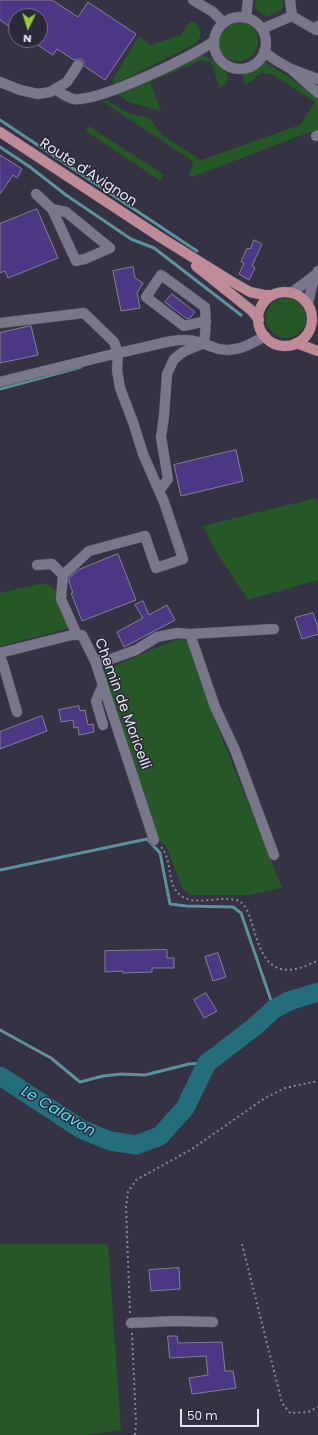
<!DOCTYPE html>
<style>
body{margin:0}
#map{position:relative;width:318px;height:1435px;overflow:hidden;background:#343243;font-family:Poppins,sans-serif}
canvas{display:block}
.north{position:absolute;left:8px;top:8px;width:40px;height:40px;box-sizing:border-box;background:#2b2839;border:1px solid #757382;border-radius:50%;rotate:184deg;font-size:11px;font-weight:700;line-height:16px;text-align:center;color:#e5e4ef}
.north::after{content:'';display:block;margin:auto;width:14px;height:18px;background:#9acb35;clip-path:polygon(50% 0,100% 100%,50% 72%,0 100%)}
.scale{position:absolute;left:180px;top:1409px;width:79px;height:18px;box-sizing:border-box;border:2px solid #e5e4ef;border-top:0;padding-left:5px;font-size:12px;line-height:14px;white-space:nowrap;color:#e5e4ef;-webkit-text-stroke:3px #2b2839;paint-order:stroke}
</style>
<div id="map">
<canvas width="318" height="1435"></canvas>
<div class="north">N</div>
<div class="scale">50 m</div>
</div>
<script>
const g = document.querySelector('canvas').getContext('2d');
g.lineJoin = 'round';
function paint(path, color) {
  g.fillStyle = color;
  g.fill(path, 'evenodd');
}
function strokePath(path, color, width, dash) {
  g.strokeStyle = color;
  g.lineWidth = width;
  g.lineCap = dash ? 'butt' : 'round';
  g.setLineDash(dash || []);
  g.stroke(path);
}
function label(font, color, halo, rows, align = 'center') {
  g.font = font + ' Poppins,sans-serif';
  g.lineWidth = 3;
  g.setLineDash([]);
  g.textBaseline = 'middle';
  g.strokeStyle = halo;
  g.fillStyle = color;
  for (const [text, x, y, turn = 0] of rows) {
    g.save();
    g.translate(x, y);
    g.rotate((+turn || 0) * Math.PI / 180);
    g.textAlign = isNaN(turn) ? turn : align;
    if (halo) g.strokeText(text, 0, 0);
    g.fillText(text, 0, 0);
    g.restore();
  }
}
const green = new Path2D(`
 M255 0H283L284 5 281 10 267 17 255 8Z
 M193 21C202 27 203 36 196 43L115 84 112 81 139 36 150 45 181 35 190 22Z
 M218 41a20 20 0 1 1 40 0a20 20 0 1 1-40 0Z
 M201 55C212 57 218 66 227 73L228 81 220 88 211 62 202 60 150 82 161 111 128 102 118 94 195 56Z
 M264 62 267 63 318 96V129L192 177 189 175V173L194 162 103 102 106 100 130 114 146 117 151 120 162 135 201 160 300 125 315 102 273 75C255 69 259 80 246 84L243 82V75L260 63Z
 M89 126 164 175 160 181 86 131Z
 M266 318a20 20 0 1 1 40 0a20 20 0 1 1-40 0Z
 M316 498 318 503V580L248 600 215 550 203 526Z
 M43 583 55 589 62 612 70 628 0 646V593Z
 M181 638 190 644 209 705 282 888 249 895H190L182 888 167 848 158 839 104 671 148 651Z
 M0 1244H108L121 1430 86 1435H0Z`);
const stream = new Path2D(`
 M0 120 197 251
 M0 147 30 167 66 195 131 239 154 248 241 315
 M0 389 81 367
 M0 870 147 839 160 853 170 904 186 906 233 907 241 913 274 1009
 M0 1030 51 1058 80 1082 103 1076 121 1074 145 1075 189 1064 207 1063`);
const river = new Path2D(`
 M0 1076 81 1129 110 1141 136 1145 160 1136 185 1108 207 1063 253 1028 274 1009 289 1001 318 992`);
const building = new Path2D(`
 M0 0H52L78 17 88 2 136 34 105 80 84 66V62L81 59H78L74 60 57 49 53 55 30 40H40V16H16V31L0 20Z
 M0 155 22 169 17 178 13 175 0 194Z
 M37 209 58 258 8 278 5 271 0 273V224Z
 M254 240 262 244 252 266 255 268 249 280 239 274 244 263 241 262 247 248 250 249Z
 M133 267 135 278 143 283 137 293 140 308 121 311 113 271Z
 M172 294 195 312 190 318 187 319 165 302Z
 M31 326 38 355 0 363V333Z
 M236 450 243 481 181 496 174 465Z
 M118 554 136 600 82 621 71 593H73L69 582V578L78 570Z
 M143 601 149 615 167 605 175 620 124 647 117 632 143 618 135 605Z
 M313 613 318 627V634L302 639 295 618Z
 M79 706 80 711 85 710 88 725 93 724 94 732 79 735 78 727 74 728 73 720 61 722 59 710Z
 M42 716 47 731 0 749V732Z
 M167 950V958H174V968H152V972L123 973V971L105 972V951Z
 M218 953 226 977 213 981 205 957Z
 M206 993 217 1011 204 1018 194 1000Z
 M179 1268 180 1289 151 1291 149 1270Z
 M168 1336H177L178 1343 222 1342 225 1371H233L236 1388 192 1394 189 1378 208 1375 206 1356 170 1358Z`);
const path = new Path2D(`
 M161 847C173 860 166 882 179 894 193 908 223 894 239 901 246 905 249 914 251 921 259 944 264 975 295 969 303 968 311 963 318 961
 M242 1244 282 1403 290 1413 308 1412 318 1407
 M130 1313 126 1207 128 1192 136 1180 192 1149 265 1098 285 1088 318 1081
 M132 1333 136 1422 135 1435`);
const minor = new Path2D(`
 M193 0 213 12 223 22
 M290 0 292 16
 M214 43a26 26 0 1 1 52 0a26 26 0 1 1-52 0Z
 M246 18 248 0
 M262 29 292 16 316 30 318 26
 M264 52 277 61 291 69
 M318 79 291 69 318 93
 M0 82 20 90 38 94 50 92 67 82 78 65
 M55 89C60 92 67 98 74 99 99 102 192 57 214 41
 M318 135 316 136 318 135
 M36 194 52 209 66 212 110 248 85 259 76 261 52 209
 M291 293 306 282 315 275
 M308 304 312 285 318 271
 M0 323 84 313 114 342 118 353 117 370 120 388 133 422 143 454 164 502 183 559 156 568 145 536 89 551 63 575 61 599 77 635
 M0 382C45 371 91 359 136 349 152 346 168 340 184 340 197 339 207 346 219 349 236 353 251 344 265 336
 M159 491 168 479 161 437 164 416 167 374 174 359 183 352 204 343C206 330 206 319 205 307L161 275 146 297 184 326 206 321
 M37 565 52 564 63 575
 M190 634 215 707 235 750 274 855
 M0 653 72 635H82L95 661 154 840
 M0 656 3 664 17 712
 M95 661 111 659 136 650 157 637 177 633 190 634 274 629
 M103 725 96 701 103 685
 M131 1323 175 1321 213 1322`);
const major = new Path2D(`
 M0 132 160 237 229 280 250 292 264 295H273
 M196 266 251 310 259 320
 M258 319a27 27 0 1 1 54 0a27 27 0 1 1-54 0Z
 M296 343 318 351`);
const streetNames = [
 ["Route d'Avignon",88,173,33],
 ["Chemin de Moricelli",122,704,70]
];
const waterNames = [
 ["Le Calavon",58,1112,31]
];
paint(green, '#265726');
strokePath(stream, '#5e919e', 3);
strokePath(river, '#246e7b', 19);
paint(building, '#4b3783');
strokePath(building, '#848196', 1);
strokePath(minor, '#504e5d', 11);
strokePath(major, '#504e5d', 11);
strokePath(path, '#898795', 2, [2, 3]);
strokePath(minor, '#7a778b', 10);
strokePath(major, '#bf8b96', 10);
label('14px', '#e5e4ef', '#2b2839', streetNames);
label('italic 15px', '#53dff7', '#2b2839', waterNames);
</script>
